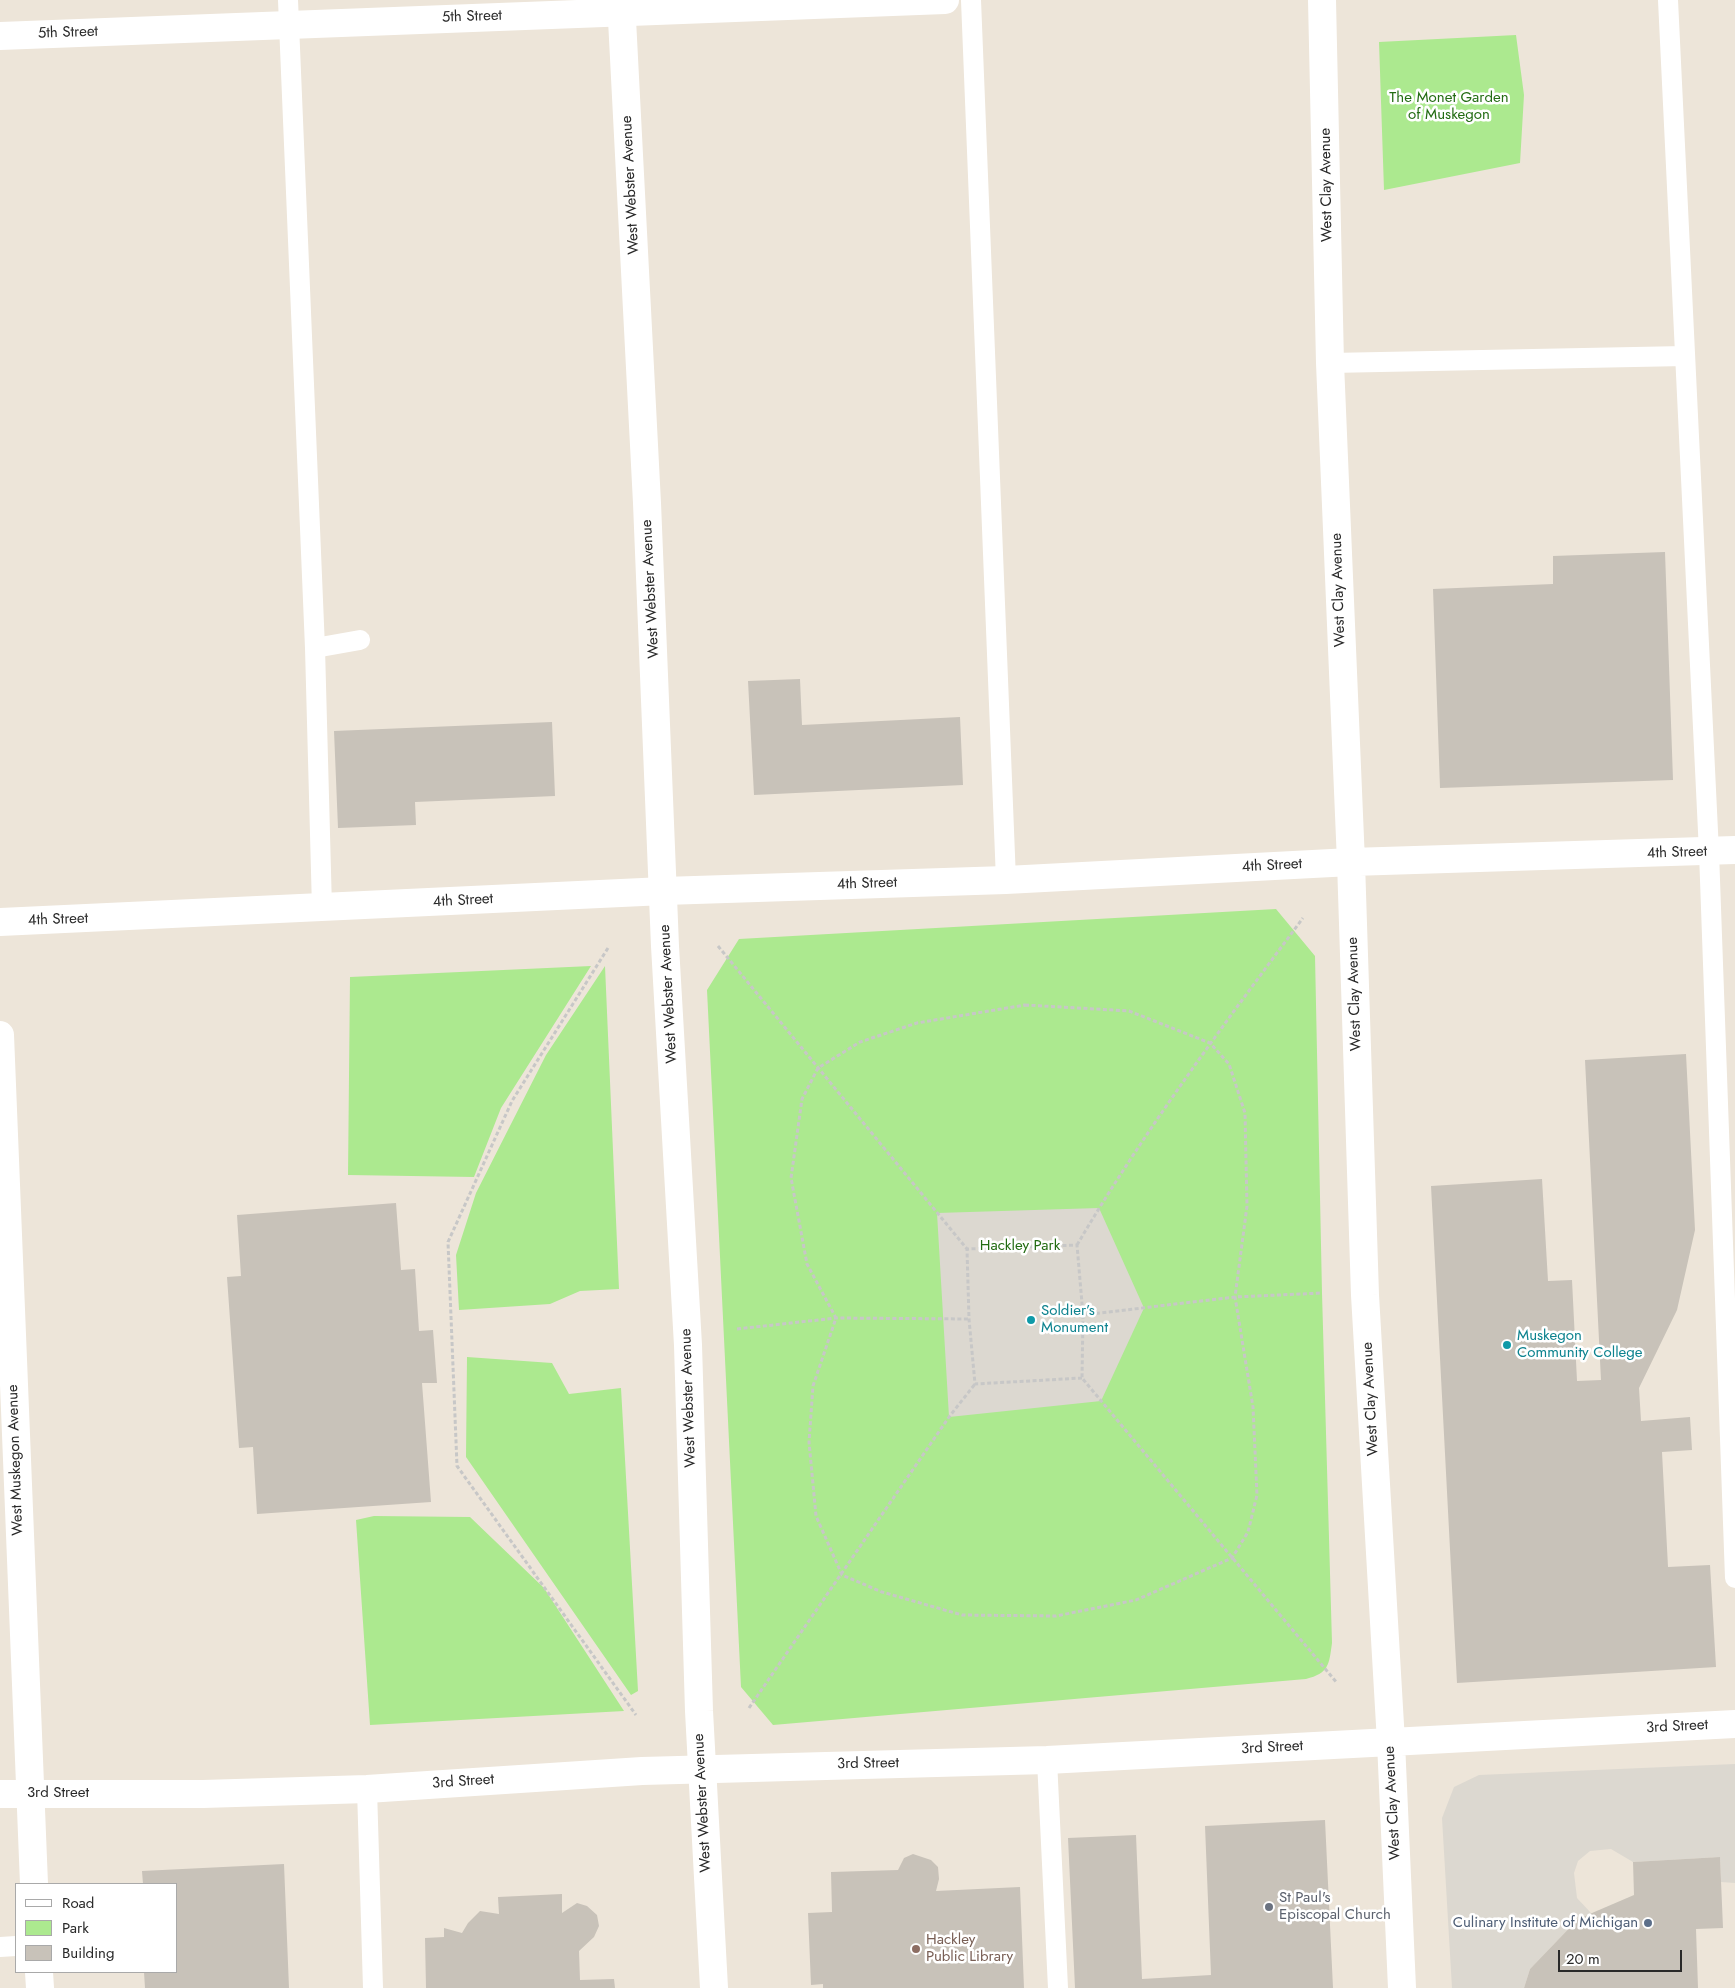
<!DOCTYPE html>
<meta charset="utf-8">
<style>
body{margin:0}
#map{position:relative;width:1735px;height:1988px;overflow:hidden;background:#ede5d9;font-family:Jost,sans-serif}
canvas{display:block}
.legend{position:absolute;left:15px;top:1883px;width:162px;height:90px;box-sizing:border-box;background:#fff;border:1px solid #a9a9a9;margin:0;padding:6px 9px;list-style:none;font-size:15px;color:#292929}
.legend li{display:flex;align-items:center;gap:10px;height:25px}
.legend b{width:25px;border:1px solid #a9a9a9}
.scale{position:absolute;left:1558px;top:1950px;width:124px;height:22px;box-sizing:border-box;border:2px solid #292929;border-top:0;padding-left:6px;font-size:15px;line-height:18px;white-space:nowrap;color:#292929;-webkit-text-stroke:4px #fff;paint-order:stroke}
</style>
<div id="map">
<canvas width="1735" height="1988"></canvas>
<ul class="legend">
<li><b style="height:6px;background:#fff"></b>Road</li>
<li><b style="height:14px;background:#ace98f"></b>Park</li>
<li><b style="height:14px;background:#c8c2b9"></b>Building</li>
</ul>
<div class="scale">20 m</div>
</div>
<script>
const g = document.querySelector('canvas').getContext('2d');
g.lineJoin = 'round';
function paint(path, color) {
  g.fillStyle = color;
  g.fill(path, 'evenodd');
}
function strokePath(path, color, width, dash) {
  g.strokeStyle = color;
  g.lineWidth = width;
  g.lineCap = dash ? 'butt' : 'round';
  g.setLineDash(dash || []);
  g.stroke(path);
}
function label(font, color, halo, rows, align = 'center') {
  g.font = font + ' Jost,sans-serif';
  g.lineWidth = 5;
  g.setLineDash([]);
  g.textBaseline = 'middle';
  g.strokeStyle = halo;
  g.fillStyle = color;
  for (const [text, x, y, turn = 0] of rows) {
    g.save();
    g.translate(x, y);
    g.rotate((+turn || 0) * Math.PI / 180);
    g.textAlign = isNaN(turn) ? turn : align;
    if (halo) g.strokeText(text, 0, 0);
    g.fillText(text, 0, 0);
    g.restore();
  }
}
const green = new Path2D(`
 M1516 35 1524 95 1520 163 1384 190 1379 42Z
 M1276 909 1315 956 1322 1293 1332 1643C1329 1665 1329 1673 1306 1679L773 1725 741 1687 707 990 739 939Z
 M591 966 501 1108 474 1177 348 1175 350 977Z
 M605 966 619 1289 580 1291 550 1304 459 1310 456 1255 476 1193 546 1055Z
 M467 1357 552 1363 569 1394 621 1388 638 1691 631 1695 466 1457Z
 M374 1516 470 1517 544 1588 624 1711 370 1725 356 1520Z`);
const plaza = new Path2D(`
 M1099 1208 1144 1308 1101 1401 949 1417 937 1213Z
 M1735 1764V1883L1721 1882 1720 1857 1633 1862 1611 1849 1590 1851 1578 1861 1574 1873 1577 1898 1591 1913 1578 1919 1530 1969 1524 1988H1452L1442 1818 1454 1787 1479 1775Z`);
const building = new Path2D(`
 M1665 552 1673 780 1440 788 1433 589 1553 584V556Z
 M800 679 802 725 960 717 963 785 754 795 748 681Z
 M552 722 555 796 415 802 416 825 338 828 334 731Z
 M1686 1054 1695 1230 1677 1310 1639 1388 1641 1421 1690 1417 1692 1450 1662 1452 1668 1567 1710 1565 1716 1667 1457 1683 1431 1186 1542 1179 1548 1281 1572 1280 1577 1381 1601 1380 1585 1060Z
 M396 1203 401 1270 415 1269 419 1331 433 1330 437 1383H422L431 1502 257 1514 253 1447 239 1448 227 1277 241 1276 237 1215Z
 M1325 1820 1333 1988H1075L1068 1838 1136 1835 1142 1979 1211 1975 1205 1826Z
 M913 1854 931 1860 938 1867 939 1879 936 1891 1020 1887 1024 1988H823V1984L811 1985 808 1913 832 1912 831 1872 898 1870 904 1858Z
 M1720 1857 1723 1928 1696 1929 1698 1988H1524L1530 1969 1578 1919 1634 1895 1633 1862Z
 M284 1864 289 1988H145L144 1972H176V1884H143L142 1871Z
 M562 1894V1913L577 1903 587 1906 597 1915 599 1926 594 1937 579 1951 580 1980 614 1979 615 1988H426L425 1938 444 1937V1928L462 1933 468 1923 480 1911 499 1914 498 1897Z`);
const path = new Path2D(`
 M718 946 967 1249
 M608 948 512 1101 448 1242 457 1466 636 1715
 M1025 1005 1129 1011 1210 1043 1229 1064 1245 1113 1247 1206 1235 1297 1253 1407 1257 1495 1248 1532 1232 1558 1136 1600 1056 1616 962 1615 882 1592 842 1575 816 1516 809 1442 813 1386 836 1318 807 1264 791 1178 802 1099 818 1068 860 1042 917 1023Z
 M1077 1245C1144 1131 1224 1024 1303 918
 M1083 1315 1235 1297 1322 1293
 M737 1329 836 1318 969 1319
 M1082 1378 975 1384 969 1319 967 1249 1077 1245 1083 1315 1082 1378 1337 1683
 M749 1708 949 1417 975 1384`);
const service = new Path2D(`
 M288 0 315 648 322 908
 M971 0 1006 880
 M1668 0 1709 852 1735 1578
 M1330 363 1685 356
 M315 648 360 640
 M1047 1760 1058 1988
 M367 1789 373 1988
 M0 1947 16 1946`);
const minor = new Path2D(`
 M1322 0 1330 363 1351 862 1365 1295 1391 1742 1402 1988
 M0 36 945 0
 M0 922 664 891 1006 880 1351 862 1735 850
 M0 1794H203L367 1789 642 1771 1047 1760 1735 1724`);
const secondary = new Path2D(`
 M621 0 647 503 665 946 688 1345 699 1711 714 1988
 M0 1035 34 1884
 M39 1972 40 1988`);
const markers = [
 [1031,1320,5,"#0f9aa8"],
 [1507,1345,5,"#0f9aa8"],
 [1269,1907,5,"#6b7280"],
 [1648,1923,5,"#5c6f8a"],
 [916,1949,5,"#8d6e63"]
];
const streetNames = [
 ["5th Street",472,17,-2],
 ["5th Street",68,33,-2],
 ["West Webster Avenue",631,185,-93],
 ["West Clay Avenue",1327,185,-91],
 ["West Webster Avenue",651,589,-93],
 ["West Clay Avenue",1339,590,-92],
 ["4th Street",1677,853,-2],
 ["4th Street",1272,866,-3],
 ["4th Street",867,884,-2],
 ["4th Street",463,901,-3],
 ["4th Street",58,920,-2],
 ["West Webster Avenue",669,994,-93],
 ["West Clay Avenue",1355,994,-92],
 ["West Webster Avenue",689,1398,-92],
 ["West Clay Avenue",1371,1399,-93],
 ["West Muskegon Avenue",16,1460,-92],
 ["3rd Street",1677,1727,-3],
 ["3rd Street",1272,1748,-3],
 ["3rd Street",868,1764,-1],
 ["3rd Street",463,1782,-4],
 ["3rd Street",58,1793],
 ["West Webster Avenue",703,1803,-93],
 ["West Clay Avenue",1393,1803,-93]
];
const parkNames = [
 ["The Monet Garden",1449,98],
 ["of Muskegon",1449,115],
 ["Hackley Park",1020,1246]
];
const cultureNames = [
 ["Soldier’s",1041,1311],
 ["Monument",1041,1328],
 ["Muskegon",1517,1336],
 ["Community College",1517,1353]
];
const worshipNames = [
 ["St Paul's",1279,1898],
 ["Episcopal Church",1279,1915]
];
const serviceNames = [
 ["Culinary Institute of Michigan",1638,1923]
];
const educationNames = [
 ["Hackley",926,1940],
 ["Public Library",926,1957]
];
paint(green, '#ace98f');
paint(plaza, '#dcd8d0');
paint(building, '#c8c2b9');
strokePath(path, '#c7c7c7', 3, [4, 2.5]);
strokePath(service, '#fff', 20);
strokePath(minor, '#fff', 28);
strokePath(secondary, '#fff', 28);
for (const [x, y, r, color] of markers) {
  const dot = new Path2D();
  dot.arc(x, y, r, 0, 2 * Math.PI);
  g.fillStyle = color;
  g.fill(dot);
  strokePath(dot, '#fff', 2);
}
label('15px', '#292929', '#fff', streetNames);
label('15px', '#236c13', '#fff', parkNames);
label('15px', '#0d838f', '#fff', cultureNames, 'left');
label('15px', '#5b616d', '#fff', worshipNames, 'left');
label('15px', '#4e5e75', '#fff', serviceNames, 'right');
label('15px', '#785e54', '#fff', educationNames, 'left');
</script>
